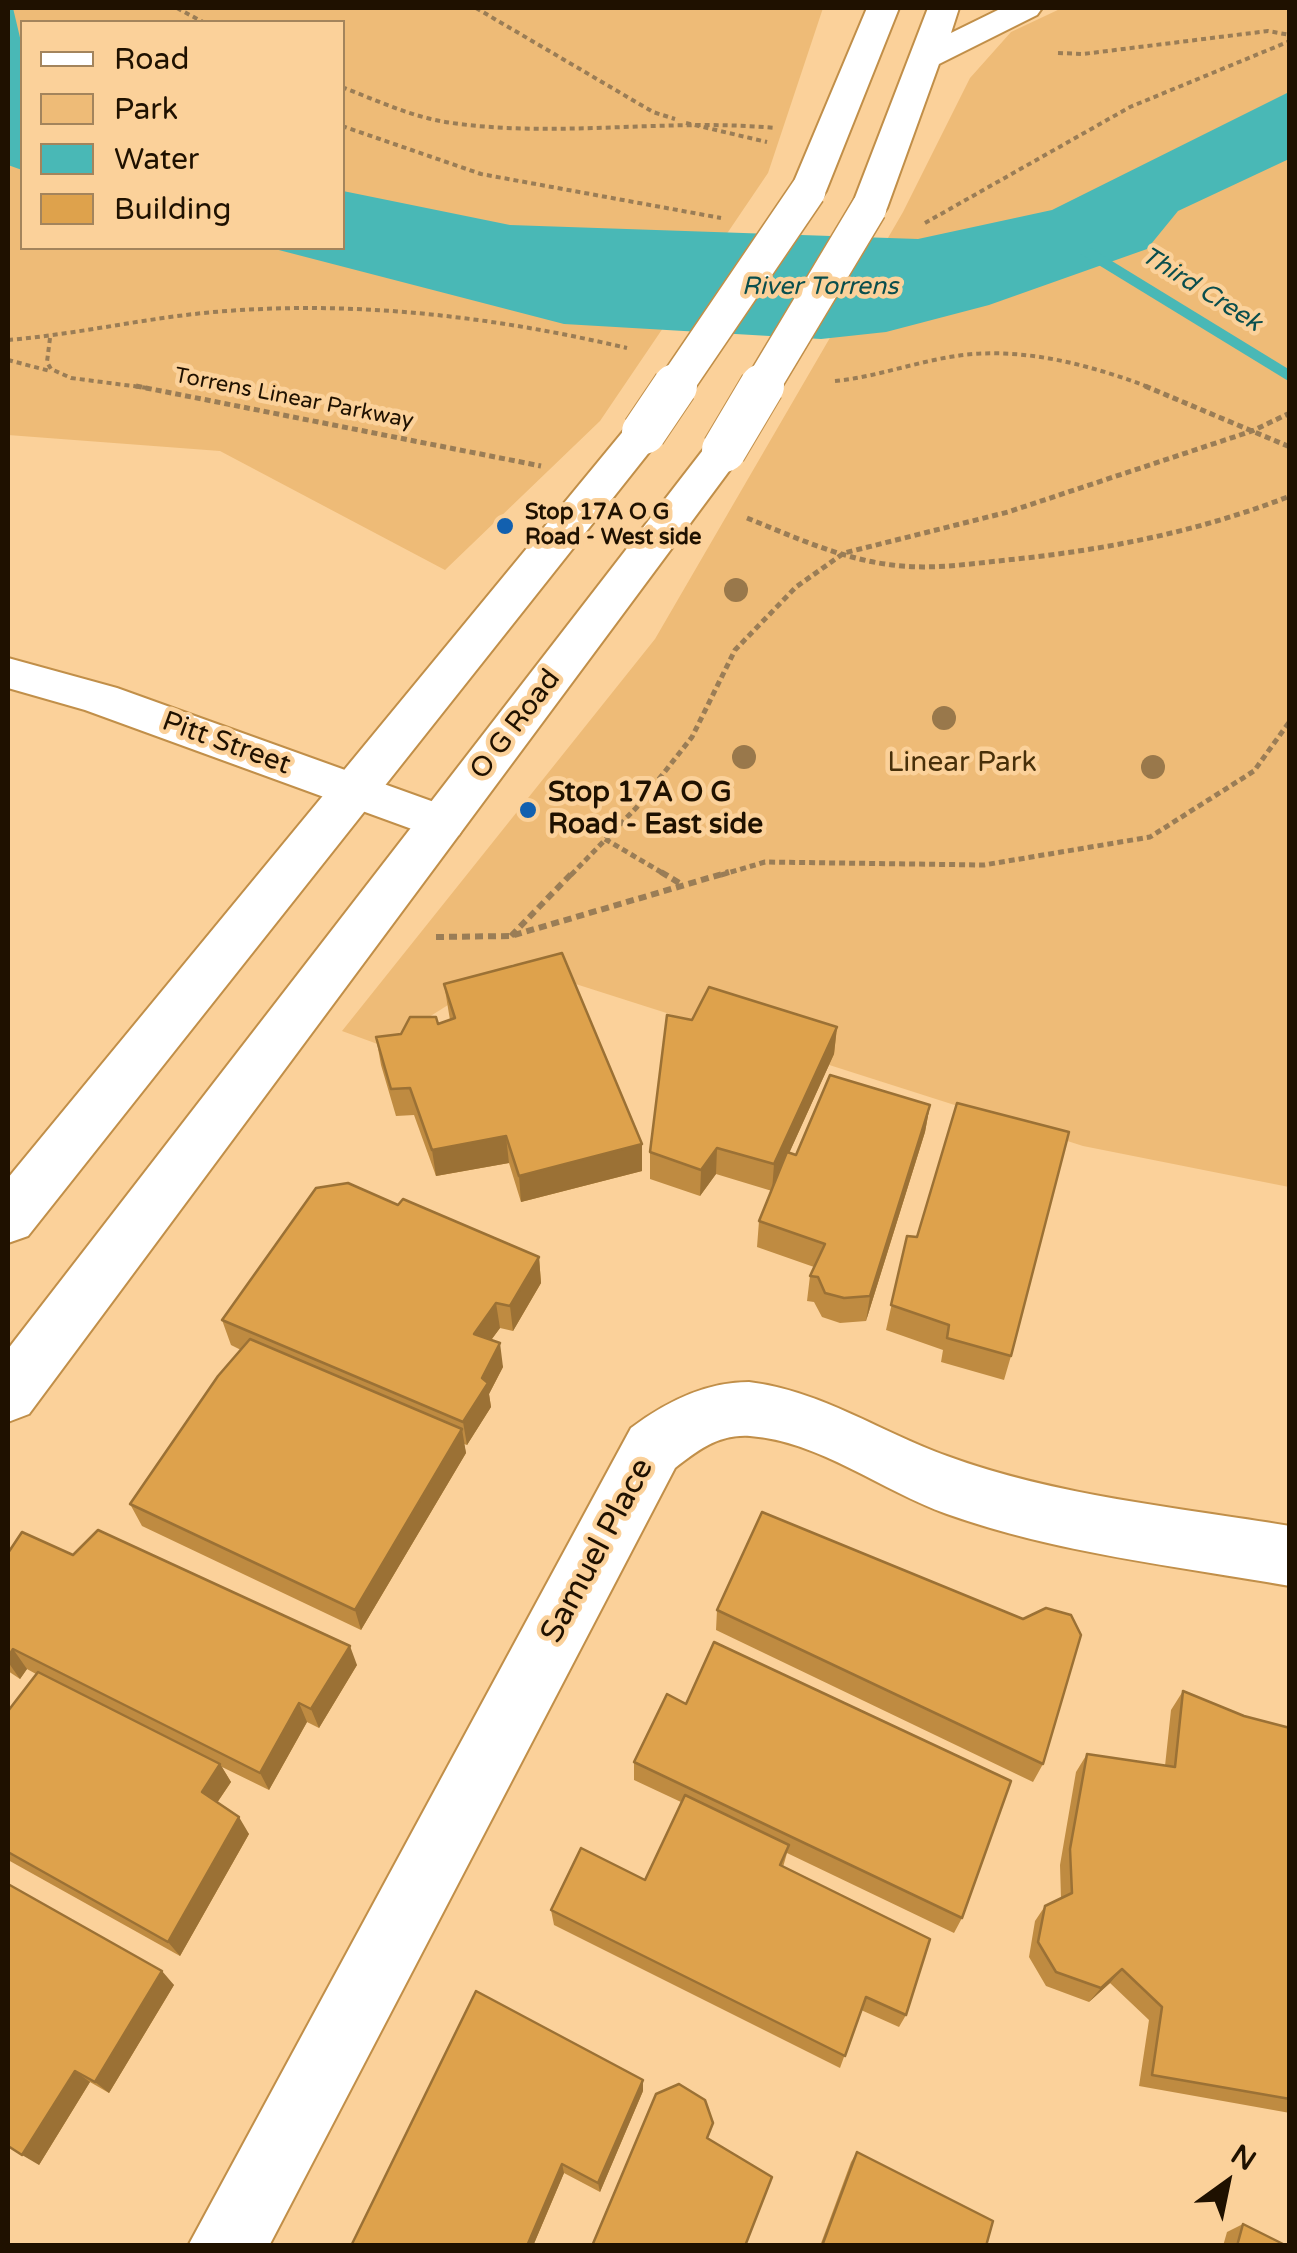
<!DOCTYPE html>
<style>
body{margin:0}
#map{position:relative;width:1297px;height:2253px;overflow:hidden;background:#fbd19a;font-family:"Varela Round",sans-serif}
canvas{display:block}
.frame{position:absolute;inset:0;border:10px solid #1f1100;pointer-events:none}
.legend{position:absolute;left:20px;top:20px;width:325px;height:230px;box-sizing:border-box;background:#fbd19a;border:2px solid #a3845c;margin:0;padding:12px 18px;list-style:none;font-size:30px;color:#1f1100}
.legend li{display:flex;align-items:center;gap:20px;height:50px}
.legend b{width:50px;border:2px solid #a3845c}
.north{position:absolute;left:1177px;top:2133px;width:100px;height:100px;-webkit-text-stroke:8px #fbd19a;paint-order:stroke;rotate:33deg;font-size:28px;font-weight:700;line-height:40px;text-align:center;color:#1f1100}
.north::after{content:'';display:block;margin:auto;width:35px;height:45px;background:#1f1100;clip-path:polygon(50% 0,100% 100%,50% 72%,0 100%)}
</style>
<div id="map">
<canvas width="1297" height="2253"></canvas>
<div class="frame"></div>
<ul class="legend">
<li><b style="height:12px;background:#fff"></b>Road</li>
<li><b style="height:28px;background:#eb7"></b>Park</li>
<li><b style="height:28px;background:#49b8b6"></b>Water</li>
<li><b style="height:28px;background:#dea24c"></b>Building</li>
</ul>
<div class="north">N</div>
</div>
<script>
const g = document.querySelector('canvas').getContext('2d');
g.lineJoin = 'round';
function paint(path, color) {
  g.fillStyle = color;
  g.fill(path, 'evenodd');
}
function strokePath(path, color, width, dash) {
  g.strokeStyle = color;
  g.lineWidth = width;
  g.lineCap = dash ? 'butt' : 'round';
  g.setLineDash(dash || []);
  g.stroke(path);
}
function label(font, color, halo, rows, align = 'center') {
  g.font = font + ' "Varela Round",sans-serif';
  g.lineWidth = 9;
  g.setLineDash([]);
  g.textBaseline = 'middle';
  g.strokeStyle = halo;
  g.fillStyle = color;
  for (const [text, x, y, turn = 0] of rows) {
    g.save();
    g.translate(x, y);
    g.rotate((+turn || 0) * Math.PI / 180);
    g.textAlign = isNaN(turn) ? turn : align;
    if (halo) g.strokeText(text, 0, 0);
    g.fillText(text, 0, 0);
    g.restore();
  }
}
const green = new Path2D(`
 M8 8H823L768 173 600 421 445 570 220 451 8 435ZM22 22H342V248H22Z
 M1062 8H1289V1187L1083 1146 513 964 383 1046 342 1031 655 639 903 212 970 78 1011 32Z`);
const water = new Path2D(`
 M8 8H13L22 46V170L8 165Z
 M1289 92V159L1178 211 1147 249 989 305 886 332 821 339 564 324 271 248H342L343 191 510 225 918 239 1052 210Z`);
const stream = new Path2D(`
 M1079 247H1089L1290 370V382L1079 253Z`);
const pathFar2 = new Path2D(`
 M177 8 203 22
 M476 8 653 112 675 119
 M1058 53 1083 54 1268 31 1290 35
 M342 87C378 101 414 118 452 123 559 138 667 118 775 128
 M686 123 767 142
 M342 126 481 174 721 218
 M925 223 1130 107 1290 41
 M50 338 47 362 51 369 71 378 148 388
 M8 340C81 334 153 316 227 311 362 301 495 317 627 348
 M8 360 50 371
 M835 381C876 377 915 362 956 356 1021 346 1091 365 1151 388`);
const pathFar1 = new Path2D(`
 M136 386 541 466
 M1145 386 1290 447
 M747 518C794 537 842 559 892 565 930 570 969 564 1007 560 1105 550 1198 532 1290 496
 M605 839 666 875
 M571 875 637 807 692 737 735 650 796 587 844 553 1008 512 1252 431 1290 413
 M721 875 765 862 984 865 1150 837 1254 771 1290 721`);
const path = new Path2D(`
 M661 872 681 884
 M511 936 573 872
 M436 937 511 936 729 872`);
const street = new Path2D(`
 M8 658 117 688 459 811 466 823 459 835 442 840 85 710 8 688Z
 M749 1382C822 1391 880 1432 947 1456 1056 1496 1176 1507 1290 1526V1586C1175 1566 1057 1553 947 1514 882 1491 819 1441 750 1436 719 1434 698 1450 675 1468L269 2246H188L631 1428C666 1402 705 1382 749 1382Z`);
const secondary = new Path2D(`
 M867 8H899L826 191 821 199H795L790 191Z
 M928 8H959L951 33 1002 8H1042L1037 15 939 64 887 208 882 216H856L851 208Z
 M644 420 658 423 664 432 658 441 28 1236 8 1243V1178L630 423Z
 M724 438 738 441 744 450 738 459 29 1414 8 1422V1349L710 441Z`);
const secondaryBridgeFar1 = new Path2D(`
 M674 388 808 191
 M761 388 869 208`);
const secondaryBridge = new Path2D(`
 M644 432 675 386
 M724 450 762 386`);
const trees = [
 [736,590],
 [944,718],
 [744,757],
 [1153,767]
];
const wall = new Path2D(`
 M444 984 642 1171 521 1202 509 1163 436 1176 414 1115 396 1116 381 1065 376 1037 401 1034 450 1020Z
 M692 1020 837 1027 834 1054 789 1153 796 1155 930 1105 925 1132 866 1321 840 1323 822 1317 814 1302 807 1301 810 1276 814 1267 757 1247 759 1221 772 1191 716 1174 700 1196 650 1179V1152Z
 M398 1205 539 1257 541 1283 513 1331 500 1328 491 1340 503 1367 489 1394 491 1407 467 1445 464 1444 466 1453 361 1630 142 1526 130 1504 241 1350 231 1345 222 1320Z
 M907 1236 1011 1356 1004 1380 941 1362 943 1350 886 1330Z
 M8 1553 73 1555 357 1665 319 1728 307 1722 269 1790 222 1767 231 1782 217 1803 249 1834 180 1956 8 1860V1711L36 1674 27 1669 20 1679 8 1671Z
 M717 1610 1043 1764 1033 1782 716 1630Z
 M1183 1691 1244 1716 1290 1728V2113L1139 2086 1149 2020 1110 1983 1089 2002 1046 1986 1029 1957 1035 1921 1045 1906 1061 1898 1060 1865 1076 1772 1087 1754 1165 1766 1171 1710Z
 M634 1762 962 1918 954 1933 787 1853 783 1867 906 2015 899 2027 861 2010 840 2068 554 1925 551 1910 645 1880 681 1802 634 1780Z
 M8 1884 174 1985 109 2093 90 2082 39 2165Z
 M643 2091 600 2192 564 2173 533 2246 351 2245Z
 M857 2152 986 2246H820L851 2162Z
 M1243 2224 1287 2246H1223L1227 2232Z`);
const shadedWall = new Path2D(`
 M837 1027 834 1054 772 1191 774 1164Z
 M930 1105 925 1132 866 1321 870 1296Z
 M506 1136 509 1163 436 1176 432 1150Z
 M642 1144V1171L521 1202 519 1176Z
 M717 1148 716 1174 700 1196 701 1170Z
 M539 1257 541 1283 513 1331 510 1306Z
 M496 1303 500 1328 478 1358 474 1334Z
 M500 1343 503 1367 489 1394 491 1407 467 1445 463 1422 482 1378Z
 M462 1429 466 1453 361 1630 355 1610Z
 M350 1646 357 1665 319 1728 311 1709Z
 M13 1649 27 1669 20 1679 8 1662V1657Z
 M299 1703 307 1722 269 1790 260 1773Z
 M220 1764 231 1782 212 1810 202 1792Z
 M239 1817 249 1834 180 1956 168 1942Z
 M1122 1969 1110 1983 1089 2002 1101 1988Z
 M162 1971 174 1985 109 2093 95 2082Z
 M75 2071 90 2082 39 2165 22 2155Z
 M643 2080V2091L600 2192 598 2183Z
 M562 2164 564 2173 533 2246H527Z`);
const building = new Path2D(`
 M562 953 642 1144 519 1176 506 1136 432 1150 410 1088 391 1089 376 1037 401 1034 410 1017H436L438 1024 455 1018 444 984Z
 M709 987 837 1027 774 1164 717 1148 701 1170 650 1152 667 1015 692 1020Z
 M830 1075 930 1105 870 1296 844 1298 825 1293 818 1277 810 1276 825 1244 759 1221 787 1152 796 1155Z
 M957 1103 1069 1132 1011 1356 947 1338 949 1325 891 1305 907 1236 917 1237Z
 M348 1183 398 1205 403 1199 539 1257 510 1306 496 1303 474 1334 500 1343 482 1378 488 1383 463 1422 222 1320 316 1188Z
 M250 1339 462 1429 355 1610 130 1504 218 1376Z
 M762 1512 1023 1619 1046 1608 1071 1615 1081 1635 1043 1764 717 1610Z
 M98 1530 350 1646 311 1709 299 1703 260 1773 13 1649 8 1657V1553L22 1532 73 1555Z
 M714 1642 1011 1781 962 1918 634 1762 667 1694 686 1704Z
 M38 1672 220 1764 202 1792 239 1817 168 1942 8 1852V1711Z
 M1183 1691 1244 1716 1290 1728V2099L1152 2075 1162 2007 1122 1969 1101 1988 1056 1972 1038 1942 1045 1906 1072 1893 1070 1849 1087 1754 1175 1767Z
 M685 1795 789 1845 780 1865 930 1939 906 2015 866 1997 845 2056 551 1910 581 1848 645 1880Z
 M8 1884 162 1971 95 2082 75 2071 22 2155 8 2146Z
 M476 1991 643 2080 598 2183 562 2164 527 2246H351Z
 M679 2084 705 2100 713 2123 707 2138 772 2177 745 2246H592L656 2094Z
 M857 2152 993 2221 986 2246H822Z
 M1243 2224 1287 2246H1237Z`);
const markers = [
 [505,526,10,"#1260af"],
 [528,810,10,"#1260af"]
];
const farStreetnames = [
 ["Torrens Linear Parkway",294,399,11]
];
const farPoinames = [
 ["Stop 17A O G",525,513],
 ["Road - West side",525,538]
];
const farWaternames = [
 ["River Torrens",820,287],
 ["Third Creek",1201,290,32]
];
const streetNames = [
 ["O G Road",516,725,-53],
 ["Pitt Street",226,744,20]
];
const parkNames = [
 ["Linear Park",962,764]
];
const poiNames = [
 ["Stop 17A O G",548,794],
 ["Road - East side",548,826]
];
const nearStreetnames = [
 ["Samuel Place",598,1551,-62]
];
paint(green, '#eb7');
paint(water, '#49b8b6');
paint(stream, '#49b8b6');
strokePath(street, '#c18f49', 4);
strokePath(secondary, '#c18f49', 4);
strokePath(pathFar2, '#9a7d56', 4, [5, 4]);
strokePath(pathFar1, '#9a7d56', 5, [6, 4]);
strokePath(path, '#9a7d56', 6, [8, 5]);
paint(street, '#fff');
paint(secondary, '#fff');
strokePath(secondaryBridgeFar1, '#c18f49', 38, []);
strokePath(secondaryBridge, '#c18f49', 46, []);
strokePath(secondaryBridgeFar1, '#fff', 35);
strokePath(secondaryBridge, '#fff', 44);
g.fillStyle = '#99784b';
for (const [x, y] of trees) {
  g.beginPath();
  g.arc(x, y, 12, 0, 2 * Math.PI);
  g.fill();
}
paint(wall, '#bf8b41');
paint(shadedWall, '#9b7135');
paint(building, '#dea24c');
strokePath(building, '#9b7135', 2.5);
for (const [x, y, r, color] of markers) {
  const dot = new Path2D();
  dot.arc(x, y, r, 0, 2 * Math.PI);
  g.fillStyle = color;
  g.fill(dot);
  strokePath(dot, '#fbd19a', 4);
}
label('22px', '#1f1100', '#fbd19a', farStreetnames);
label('bold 22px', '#1f1100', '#fbd19a', farPoinames, 'left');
label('italic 25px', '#0a4e4d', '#fbd19a', farWaternames);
label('28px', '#1f1100', '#fbd19a', streetNames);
label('28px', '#48300a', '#fbd19a', parkNames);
label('bold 28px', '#1f1100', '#fbd19a', poiNames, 'left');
label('32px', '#1f1100', '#fbd19a', nearStreetnames);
</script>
